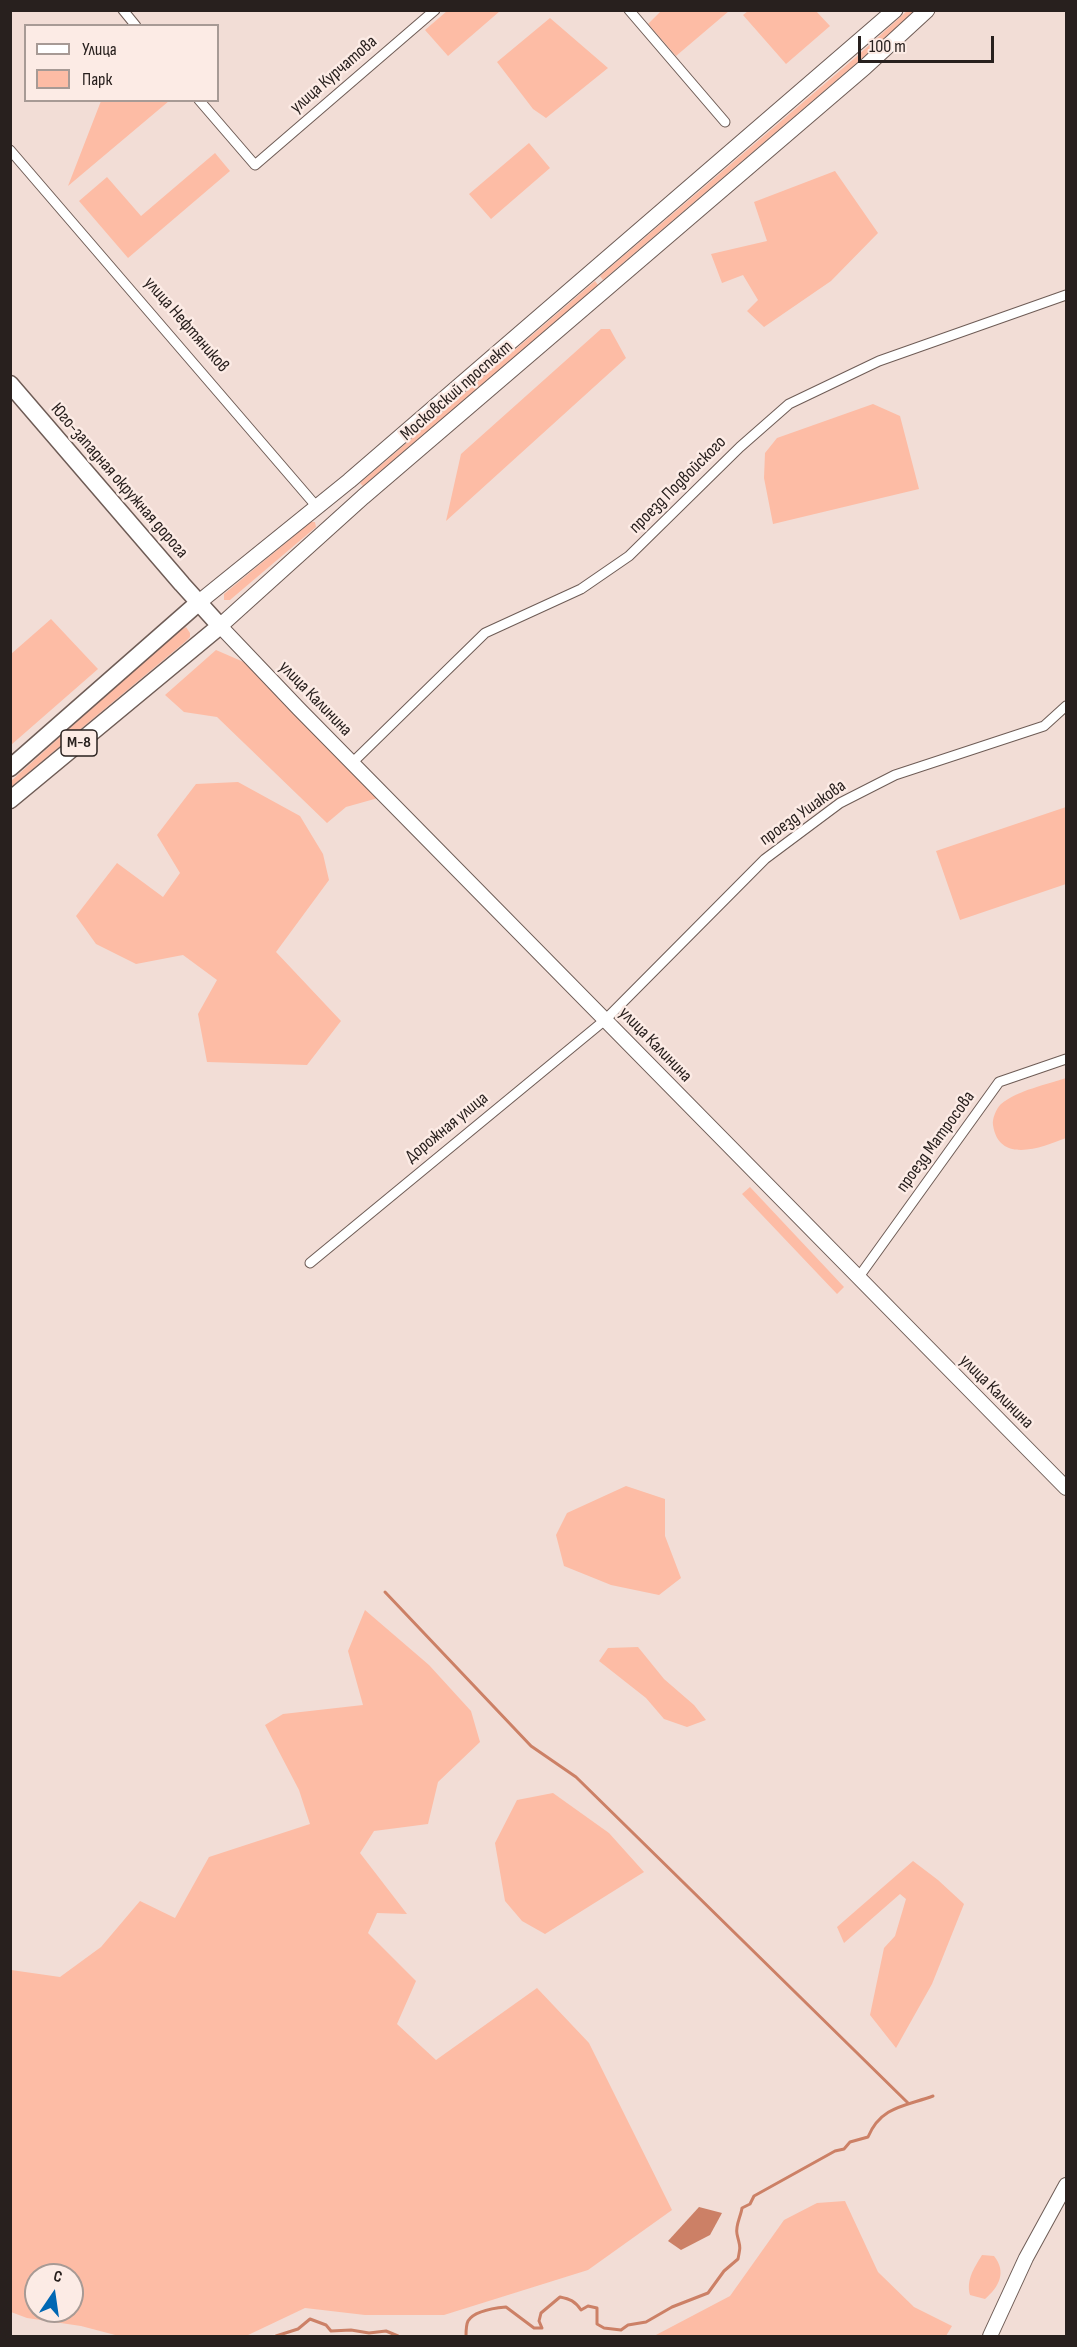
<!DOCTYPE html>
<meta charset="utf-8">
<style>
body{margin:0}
#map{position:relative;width:1077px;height:2347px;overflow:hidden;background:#f2ddd6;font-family:"Sofia Sans Condensed",sans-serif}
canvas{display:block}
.frame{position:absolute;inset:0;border:12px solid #28201e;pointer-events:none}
.legend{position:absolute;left:24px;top:24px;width:195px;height:78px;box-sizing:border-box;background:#fcebe5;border:2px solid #a79a95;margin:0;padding:8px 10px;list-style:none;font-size:18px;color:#28201e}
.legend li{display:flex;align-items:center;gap:12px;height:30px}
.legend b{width:30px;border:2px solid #a79a95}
.north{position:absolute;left:24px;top:2263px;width:60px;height:60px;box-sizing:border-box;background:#fcebe5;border:2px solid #a79a95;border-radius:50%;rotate:13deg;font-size:16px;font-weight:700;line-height:24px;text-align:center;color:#28201e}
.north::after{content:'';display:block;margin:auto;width:21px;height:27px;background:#0067b3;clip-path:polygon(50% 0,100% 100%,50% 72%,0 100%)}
.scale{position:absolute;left:858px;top:36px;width:136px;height:27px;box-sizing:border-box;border:3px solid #28201e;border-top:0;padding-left:8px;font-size:18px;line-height:21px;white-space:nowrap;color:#28201e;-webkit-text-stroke:4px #fcebe5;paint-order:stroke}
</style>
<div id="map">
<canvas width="1077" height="2347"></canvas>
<div class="frame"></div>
<ul class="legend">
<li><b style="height:8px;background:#fff"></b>Улица</li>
<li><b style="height:16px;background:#fdbca5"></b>Парк</li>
</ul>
<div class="north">С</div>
<div class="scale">100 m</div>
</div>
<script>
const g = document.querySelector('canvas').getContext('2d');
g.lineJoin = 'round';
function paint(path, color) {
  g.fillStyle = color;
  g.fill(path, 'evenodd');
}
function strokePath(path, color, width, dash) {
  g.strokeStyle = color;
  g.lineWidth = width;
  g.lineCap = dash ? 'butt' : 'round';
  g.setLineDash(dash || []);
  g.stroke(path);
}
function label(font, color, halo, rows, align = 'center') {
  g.font = font + ' "Sofia Sans Condensed",sans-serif';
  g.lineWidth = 5;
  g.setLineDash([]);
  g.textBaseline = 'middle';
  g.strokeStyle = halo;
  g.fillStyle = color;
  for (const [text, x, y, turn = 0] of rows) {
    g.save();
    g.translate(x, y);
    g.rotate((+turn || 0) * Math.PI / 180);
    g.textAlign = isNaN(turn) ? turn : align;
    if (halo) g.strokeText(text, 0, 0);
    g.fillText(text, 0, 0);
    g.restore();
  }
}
const green = new Path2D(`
 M447 11V10L500 11 448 56 425 30Z
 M661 11V10L729 11 676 56 648 24Z
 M748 11H816L830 26 786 64 743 15Z
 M907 11H915L859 61 603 280 600 276 856 57Z
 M550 18 608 68 546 118 533 109 497 62Z
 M101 101H169L68 186Z
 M529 143 550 168 491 219 469 194Z
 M215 153 230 171 128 258 79 201 107 177 141 216Z
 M835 171 878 233 831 281 764 327 747 311 758 300 743 275 722 283 711 254 767 241 754 202Z
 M595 281 598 285 363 486 360 483Z
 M601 329H610L626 358 446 521 461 454Z
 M873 404 900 416 919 489 773 524 764 478 765 453 777 438Z
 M311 522H315L316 527 230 600H224V594Z
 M51 619 98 669 11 745V654Z
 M186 627 190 633V637L185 642 11 787V781L176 633Z
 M216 650 246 663 378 798 346 807 327 823 217 717 184 712 165 695Z
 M238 782 300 816 323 854 329 880 276 952 341 1021 307 1065 207 1062 198 1014 217 980 183 955 136 964 96 944 76 916 117 863 163 897 180 873 157 835 196 784Z
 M1066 807V884L960 920 936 851Z
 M1066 1078V1138C1043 1147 999 1165 993 1125 992 1119 996 1109 1001 1104 1018 1090 1046 1085 1066 1078Z
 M750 1187 844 1287 837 1294 742 1194Z
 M626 1486 665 1499V1536L681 1578 659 1595 611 1585 564 1566 556 1535 567 1513Z
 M365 1610 429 1665 471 1711 480 1742 438 1782 428 1824 374 1831 360 1853 407 1914 377 1913 368 1933 416 1981 397 2024 436 2060 537 1988 589 2043 672 2210 588 2270 444 2315H365L305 2308 246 2336H119L81 2326 27 2318 11 2312V1970L60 1977 101 1947 140 1901 175 1918 209 1857 310 1824 299 1790 265 1725 283 1714 363 1705 348 1651ZM36 2275H72V2311H36Z
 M638 1647 664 1679 694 1705 706 1720 687 1727 664 1719 646 1698 599 1661 608 1648Z
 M553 1793 609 1833 644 1872 545 1934 522 1921 505 1901 495 1843 517 1800Z
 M913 1861 938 1880 964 1904 932 1984 896 2048 870 2015 884 1948 895 1936 906 1899 900 1894 844 1943 837 1927Z
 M845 2201 878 2272 914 2307 952 2326 946 2336H654L730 2296 784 2220 817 2203Z
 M982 2255 994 2256C1007 2272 999 2287 985 2299L970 2295C966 2280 974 2268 982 2255Z`);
const water = new Path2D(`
 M699 2207 722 2213 710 2235 681 2250 668 2241Z`);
const stream = new Path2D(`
 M385 1592 531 1746 576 1777 908 2103
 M276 2336 298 2329 310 2319 326 2325 331 2331 351 2330 369 2333 386 2331 398 2336
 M466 2336C466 2332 466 2325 468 2321 474 2311 495 2308 506 2307L534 2328H542L539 2321 541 2313 560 2297C570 2299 575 2301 581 2310L588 2306 597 2308V2324L604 2328 621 2330 628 2325 646 2322 672 2307 708 2293 724 2271 738 2259C741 2244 740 2248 737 2234 735 2226 741 2216 742 2208L750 2204 754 2196 835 2151 844 2149 850 2142 868 2137C881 2106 906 2106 933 2096`);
const minor = new Path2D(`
 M123 10 136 26
 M629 10 725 122
 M199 100 255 165 435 10
 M10 150 317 507
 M352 763 485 633 581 589 629 556 740 447 789 404 879 361 1066 295
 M310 1263 605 1020 765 859 840 803 895 775 1044 726 1066 706
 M858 1278 999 1082 1066 1059`);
const secondary = new Path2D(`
 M220 626 299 709 1066 1488
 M990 2336 1026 2258 1066 2185`);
const primary = new Path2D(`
 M198 603 349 481 895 10
 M220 626 363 497 865 67 927 10`);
const trunk = new Path2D(`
 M10 384 182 584 220 626 10 800
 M10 768 198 603`);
const shields = [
 [79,743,36]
];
const shieldNames = [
 ["М-8",79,743]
];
const streetNames = [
 ["улица Курчатова",334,75,-41],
 ["улица Нефтяников",186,325,49],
 ["Московский проспект",457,391,-41],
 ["Юго-западная окружная дорога",119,481,49],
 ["проезд Подвойского",678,485,-45],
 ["улица Калинина",315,699,46],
 ["проезд Ушакова",803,813,-35],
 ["улица Калинина",655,1045,46],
 ["Дорожная улица",447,1128,-39],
 ["проезд Матросова",936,1142,-54],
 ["улица Калинина",996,1392,45]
];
paint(green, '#fdbca5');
paint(water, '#cc8066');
strokePath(stream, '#cc8066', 3);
strokePath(minor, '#6e5c56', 11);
strokePath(secondary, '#6e5c56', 16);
strokePath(primary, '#6e5c56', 17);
strokePath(trunk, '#6e5c56', 19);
strokePath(minor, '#fff', 9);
strokePath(secondary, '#fff', 14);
strokePath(primary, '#fff', 15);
strokePath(trunk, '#fff', 16);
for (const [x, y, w] of shields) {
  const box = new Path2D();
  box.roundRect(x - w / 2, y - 13, w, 26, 4.5);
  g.fillStyle = '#fcebe5';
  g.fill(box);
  strokePath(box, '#28201e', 1.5);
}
label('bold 16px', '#28201e', null, shieldNames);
label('18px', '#28201e', '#fcebe5', streetNames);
</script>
